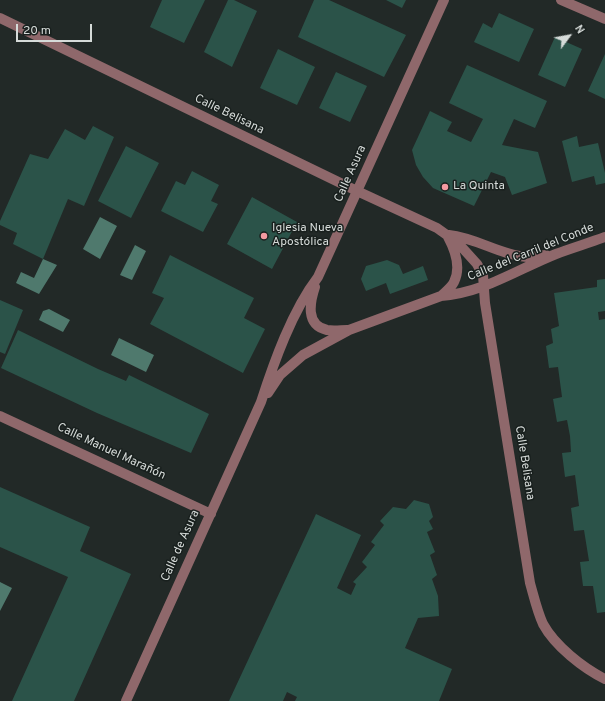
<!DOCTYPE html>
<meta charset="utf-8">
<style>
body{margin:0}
#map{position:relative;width:605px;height:701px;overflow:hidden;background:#222927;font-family:Overpass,sans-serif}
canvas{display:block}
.north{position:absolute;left:549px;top:16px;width:40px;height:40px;-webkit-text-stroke:3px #19201e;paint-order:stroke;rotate:58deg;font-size:11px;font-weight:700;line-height:16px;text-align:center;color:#d6dbd9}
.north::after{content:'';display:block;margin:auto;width:14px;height:18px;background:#d6dbd9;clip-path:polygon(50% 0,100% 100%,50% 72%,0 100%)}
.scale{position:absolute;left:16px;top:24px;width:76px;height:18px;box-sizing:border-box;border:2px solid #d6dbd9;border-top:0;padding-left:5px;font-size:12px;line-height:14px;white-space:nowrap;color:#d6dbd9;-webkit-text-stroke:3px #19201e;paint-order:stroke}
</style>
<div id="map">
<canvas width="605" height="701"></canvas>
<div class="north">N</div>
<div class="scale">20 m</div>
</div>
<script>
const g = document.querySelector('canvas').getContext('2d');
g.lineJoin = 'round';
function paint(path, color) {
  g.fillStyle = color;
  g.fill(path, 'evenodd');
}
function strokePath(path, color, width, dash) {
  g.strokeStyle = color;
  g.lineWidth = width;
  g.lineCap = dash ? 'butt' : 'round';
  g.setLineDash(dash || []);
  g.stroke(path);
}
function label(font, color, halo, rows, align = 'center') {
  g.font = font + ' Overpass,sans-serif';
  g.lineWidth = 3;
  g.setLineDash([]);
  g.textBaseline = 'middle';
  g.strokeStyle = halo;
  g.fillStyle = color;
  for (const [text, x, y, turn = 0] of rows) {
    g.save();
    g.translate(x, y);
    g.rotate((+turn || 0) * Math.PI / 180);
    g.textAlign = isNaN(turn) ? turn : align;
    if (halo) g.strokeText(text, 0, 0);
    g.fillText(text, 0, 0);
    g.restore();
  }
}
const water = new Path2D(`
 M100 217 117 226 100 259 83 249Z
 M135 245 146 251 132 280 120 275Z
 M43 259 57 265 39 294 16 283 21 272 34 278Z
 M49 309 70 320 63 332 39 320 43 311Z
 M119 338 154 355 146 372 111 355Z
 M0 582 12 588 0 611Z`);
const building = new Path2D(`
 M162 0H205L184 43 150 27Z
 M228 0H234L257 11 232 67 204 52Z
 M314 0H329L406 35 384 77 298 37Z
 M386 0H406L402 8Z
 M499 13 534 29 519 62 474 42 483 23 492 28Z
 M555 37 582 49 565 87 538 75Z
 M278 49 315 67 297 105 260 88Z
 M605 54V99L588 91Z
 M467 65 547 101 535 128 514 119 502 145 538 152 547 183 512 195 505 177 491 172 474 206 433 188 423 177 416 165 412 150 430 111 452 122 447 131 471 142 483 119 449 103Z
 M336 72 367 86 350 122 319 108Z
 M93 126 114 137 84 206 68 199 43 259 13 244 17 233 0 225V221L30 154 48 159 65 129 85 140Z
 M577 136 579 147 598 143 605 173V183L596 185 594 176 572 182 562 141Z
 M126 146 159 163 131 218 98 201Z
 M192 171 219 185 211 201 218 204 203 232 161 211 176 181 185 185Z
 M252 197 297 222 272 269 227 244Z
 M170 255 254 298 244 318 265 329 243 373 150 324 164 298 152 293Z
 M387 260 399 265 403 274 423 266 428 280 390 294 386 283 366 291 361 279 366 266Z
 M605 279V311L598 312 599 320 605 319V612L597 613 593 586H583L580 562 589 561 584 530 574 531 571 508 579 506 575 475 565 477 562 453 571 452 570 436 567 420 557 422 553 399 562 397 558 367 549 368 546 346 553 343 551 329 559 326 554 293 597 287V280Z
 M0 300 23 310 5 354 0 352Z
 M18 330 98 369 126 381 129 375 209 414 191 453 97 413 1 368Z
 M0 487 90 527 80 551 131 574 74 701H12L68 577 0 547Z
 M414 500 429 504 433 517 429 521 433 529 427 532 435 552 430 555 437 575 432 579 438 596 439 616 418 618 405 648 452 669 439 701H295L297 697 287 692 283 701H229L316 514 361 535 337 588 351 595 356 584 353 582 367 567 362 562 375 545 371 542 384 525 380 521 393 507 406 509Z`);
const minor = new Path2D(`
 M561 0 605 19
 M0 18 357 191 437 228 458 243 477 264 483 275 485 303 530 583C534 597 537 611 543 624 555 646 583 668 605 679
 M449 235C477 238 500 255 527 257 533 257 540 256 546 255
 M315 287C310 302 305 325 327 330 334 331 341 330 347 330
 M441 296C445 292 451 288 454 282 461 268 455 250 448 237
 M268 393 280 375 303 355 349 330 441 296C485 292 516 270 556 254 572 248 589 243 605 237
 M0 416 211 514
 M126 701 261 402C274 362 292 311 318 277L444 0`);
const markers = [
 [445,187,4,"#f49aa1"],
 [264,236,4,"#f49aa1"]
];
const streetNames = [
 ["Calle Belisana",229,115,26],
 ["Calle Asura",351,174,-66],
 ["Calle del Carril del Conde",531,253,-22],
 ["Calle Manuel Marañón",111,452,25],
 ["Calle Belisana",524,463,81],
 ["Calle de Asura",181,546,-66]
];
const poiNames = [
 ["La Quinta",453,187],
 ["Iglesia Nueva",272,229],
 ["Apostólica",272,243]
];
paint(water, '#4f796d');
paint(building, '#2b5349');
strokePath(minor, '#8f686b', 10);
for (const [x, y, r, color] of markers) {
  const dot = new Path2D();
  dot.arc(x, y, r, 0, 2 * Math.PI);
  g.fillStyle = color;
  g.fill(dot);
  strokePath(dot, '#19201e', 1.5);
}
label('12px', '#d6dbd9', '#19201e', streetNames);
label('12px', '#d6dbd9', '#19201e', poiNames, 'left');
</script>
